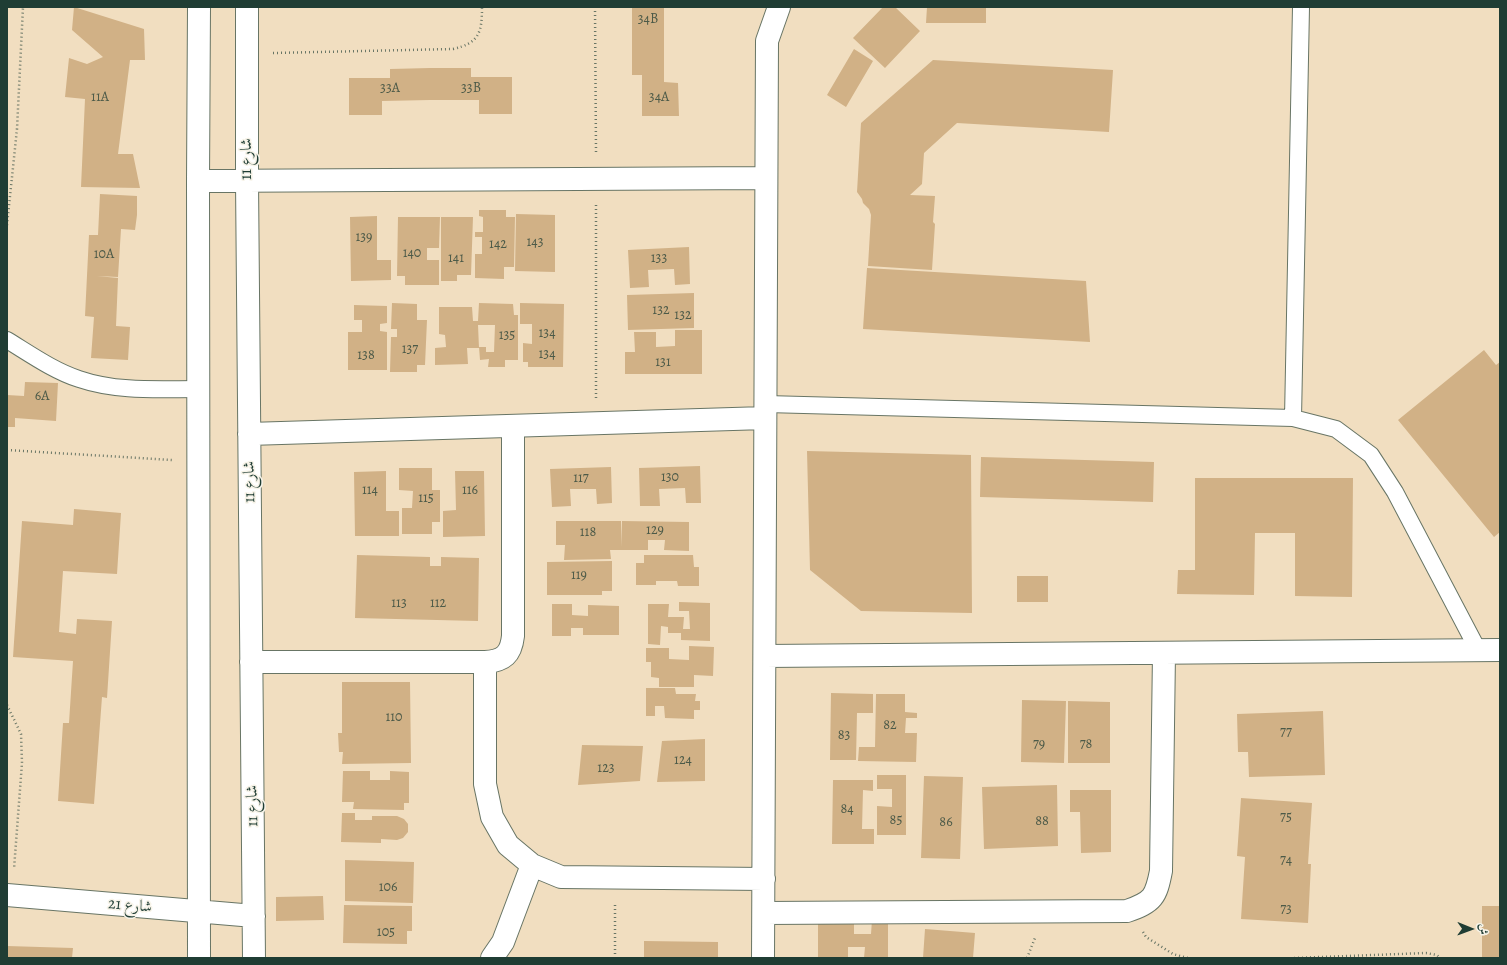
<!DOCTYPE html>
<meta charset="utf-8">
<style>
body{margin:0}
#map{position:relative;width:1507px;height:965px;overflow:hidden;background:#f1dec0;font-family:Alegreya,Amiri,serif}
canvas{display:block}
.frame{position:absolute;inset:0;border:8px solid #1f3d34;pointer-events:none}
.north{position:absolute;left:1451px;top:909px;width:40px;height:40px;-webkit-text-stroke:3px #f7f3e8;paint-order:stroke;rotate:91deg;font-size:11px;font-weight:700;line-height:16px;text-align:center;color:#1f3d34}
.north::after{content:'';display:block;margin:auto;width:14px;height:18px;background:#1f3d34;clip-path:polygon(50% 0,100% 100%,50% 72%,0 100%)}
</style>
<div id="map">
<canvas width="1507" height="965"></canvas>
<div class="frame"></div>
<div class="north">ش</div>
</div>
<script>
const g = document.querySelector('canvas').getContext('2d');
g.lineJoin = 'round';
function paint(path, color) {
  g.fillStyle = color;
  g.fill(path, 'evenodd');
}
function strokePath(path, color, width, dash) {
  g.strokeStyle = color;
  g.lineWidth = width;
  g.lineCap = dash ? 'butt' : 'round';
  g.setLineDash(dash || []);
  g.stroke(path);
}
function label(font, color, halo, rows, align = 'center') {
  g.font = font + ' Alegreya,Amiri,serif';
  g.lineWidth = 3;
  g.setLineDash([]);
  g.textBaseline = 'middle';
  g.strokeStyle = halo;
  g.fillStyle = color;
  for (const [text, x, y, turn = 0] of rows) {
    g.save();
    g.translate(x, y);
    g.rotate((+turn || 0) * Math.PI / 180);
    g.textAlign = isNaN(turn) ? turn : align;
    if (halo) g.strokeText(text, 0, 0);
    g.fillText(text, 0, 0);
    g.restore();
  }
}
const building = new Path2D(`
 M74 7 144 29 145 60H130L118 154H133L140 188 81 187 85 99 65 97 69 58 87 64 103 57 72 30Z
 M632 7H664V82L678 83 679 116H642V75H632Z
 M883 7H895L920 31 885 68 853 38Z
 M927 7H986V23H926Z
 M854 49 873 61 846 107 827 95Z
 M933 60 1113 70 1109 132 957 123 924 153 922 184 910 195 935 196 933 222 935 224 932 270 868 266 871 215 869 209 863 203 862 199 857 192 861 123Z
 M430 68H471V77H512V114H479V100H430L382 101V115H349V78H390V69Z
 M100 194 137 196V215L135 230 121 229 118 277 97 276 118 278 116 326 130 327 128 360 91 358 94 317 85 316 89 235H98Z
 M479 210H506V217H515L514 267H504V279L475 278V254H482V237H475V232H483V217L479 216Z
 M516 214 555 215V272L515 271Z
 M377 216V260H391V280L351 281 350 217Z
 M398 217H440L439 248H427V260H439V285H405V276H397Z
 M441 217H473L471 275H457V281H441Z
 M689 247 690 284 675 285 674 269 648 270 649 287 630 288 628 250Z
 M867 268 1086 281 1090 342 863 329Z
 M694 293V328L628 330 627 295Z
 M392 303 417 304V320H427L425 365H417V372H390L391 337H397V329H391Z
 M479 303 513 304 514 315H518V360H505V367H488L489 359 480 360 479 347H486V352H494L495 325H478L479 348H467L468 364 435 365V348L446 347 445 335 439 334V307H472L473 321H478Z
 M520 303 564 304 563 367H528V362H523V343L532 344V324H520Z
 M354 305 387 306V323L380 324V331L387 332V370H348V332H362V320H354Z
 M675 330H702V374H625V352H635L634 332H656V347L675 346Z
 M1484 350 1496 365 1500 362V532L1494 537 1398 420Z
 M25 382 58 383 56 421 15 418V427H7V395L24 396Z
 M807 451 971 455 972 613 861 611 810 570Z
 M981 457 1154 462 1153 502 980 497Z
 M700 466 701 503H686L685 488 659 489 660 506H640L639 468Z
 M611 467 612 503 597 504 596 489H570L571 506 552 507 550 469Z
 M399 468H432V490H440V522H432V534H402V508H412L413 491 399 490Z
 M386 471V511H399V536H355L354 472Z
 M455 471H484L485 536 443 537V511L456 510Z
 M1195 478H1353L1352 597 1295 596V533H1255L1254 595 1177 594 1178 570H1195Z
 M74 509 121 513 117 574 63 571 59 632 76 634 77 619 112 621 107 698 102 697 94 804 58 801 63 723H69L73 661 13 657 22 521 73 525Z
 M556 521H621V547L622 521 689 522V551L664 550 665 540H648V550H610L611 559 564 560 565 545H556Z
 M357 555 430 557V566H441V557L479 558 478 621 355 618Z
 M644 555H693L694 567H699V586H678L677 581H656V585H636V563H644Z
 M612 561V591H602V595H547V562Z
 M1017 576H1048V602H1017Z
 M679 602 710 603V641L681 640V633H668V627L661 626 660 645 648 644V604H669L668 617H684L683 629H690L689 611H679Z
 M552 604H572V615L588 616V605L619 606V635H583V628H571V636H552Z
 M689 646 714 647 713 676 694 675V687H659V678L651 677V662H646V648H669V659L689 660Z
 M342 682H410L411 763 342 764 343 752H339L338 733H342Z
 M646 688H675L676 694H696L695 701H700V710H694V719L665 718 664 706H655V716H646Z
 M831 693 873 694V713H857L856 760H830Z
 M876 694H905V712L917 713V718H906L905 733H917L916 762 858 761 859 747H875Z
 M1022 700 1066 701 1064 763 1021 762Z
 M1068 701 1110 702V763H1068Z
 M1323 711 1325 775 1249 777 1248 752H1238L1237 714Z
 M705 739V781L657 782 662 741Z
 M582 745 643 746 640 781 578 785Z
 M343 771H370V780H390V771L409 772V803H404V810L353 809 354 802H342Z
 M877 775H906V835H877V806L892 807V789H877Z
 M924 776 963 777 960 859 921 858Z
 M833 780H873V791L863 790 862 829H874V844H832Z
 M1057 785 1058 846 984 849 982 787Z
 M1070 790H1111V852L1081 853 1080 812H1070Z
 M1241 798 1312 803 1308 864H1311L1308 923 1241 919 1245 857 1237 856Z
 M342 813H355V820H372V816H397L404 819 408 824V832L403 838 397 840 381 839V843L341 842Z
 M345 860 414 862 413 903 345 901Z
 M323 896 324 920 276 921V897Z
 M344 905 412 906V931H407V944L343 943Z
 M1482 906H1500V958H1482Z
 M888 919V958H864L865 947H848V958H818V920H854V934H871L872 920Z
 M925 929 975 933 973 958H923Z
 M644 941 718 942V958H644Z
 M7 946 73 948 72 958H7Z`);
const path = new Path2D(`
 M595 7 596 152
 M273 53 453 49C479 43 482 33 482 7
 M7 225 17 129 23 7
 M596 398V205
 M7 450 172 460
 M7 705 21 734 22 763 14 869
 M1143 932 1146 937 1173 954 1188 958
 M615 958V903
 M1027 958 1035 938
 M1294 958 1426 953 1437 955 1440 958`);
const lane = new Path2D(`
 M7 340C30 354 54 371 79 379 117 392 158 389 198 389
 M766 404 1293 418 1336 429 1371 455 1395 492 1478 650
 M1293 418 1301 7`);
const street = new Path2D(`
 M199 7 198 181 199 958
 M247 7V181L254 958
 M198 181 766 178
 M249 434 765 418
 M765 656 1500 650
 M251 662H485C504 661 511 654 513 636V426
 M485 662V784L492 817 508 845 532 865 561 877 764 879
 M7 895 254 916
 M764 913 1127 911C1153 902 1156 897 1161 871L1164 653
 M492 958 503 942 532 865
 M763 958 767 41 779 7`);
const numberNames = [
 ["34B",648,20],
 ["33A",390,89],
 ["33B",471,89],
 ["11A",100,98],
 ["34A",659,98],
 ["139",364,238],
 ["143",535,243],
 ["142",498,245],
 ["140",412,254],
 ["10A",104,255],
 ["141",456,259],
 ["133",659,259],
 ["132",661,311],
 ["132",683,316],
 ["134",547,334],
 ["135",507,336],
 ["137",410,350],
 ["134",547,355],
 ["138",366,356],
 ["131",663,363],
 ["6A",42,397],
 ["130",670,478],
 ["117",581,479],
 ["114",370,491],
 ["116",470,491],
 ["115",426,499],
 ["129",655,531],
 ["118",588,533],
 ["119",579,576],
 ["113",399,604],
 ["112",438,604],
 ["110",394,718],
 ["82",890,726],
 ["77",1286,733],
 ["83",844,736],
 ["79",1039,745],
 ["78",1086,745],
 ["124",683,761],
 ["123",606,769],
 ["84",847,810],
 ["75",1286,818],
 ["85",896,821],
 ["88",1042,822],
 ["86",946,823],
 ["74",1286,861],
 ["106",388,888],
 ["73",1286,910],
 ["105",386,933]
];
const streetNames = [
 ["شارع 11",247,159,-90],
 ["شارع 11",250,482,-91],
 ["شارع 11",253,806,-91],
 ["شارع 21",130,906,5]
];
paint(building, '#d1b186');
strokePath(lane, '#687565', 18);
strokePath(street, '#687565', 24);
strokePath(path, '#687565', 2.5, [1, 3]);
strokePath(lane, '#fff', 16);
strokePath(street, '#fff', 22);
label('14px', '#4c5a48', null, numberNames);
label('16px', '#1f3d34', '#f7f3e8', streetNames);
</script>
